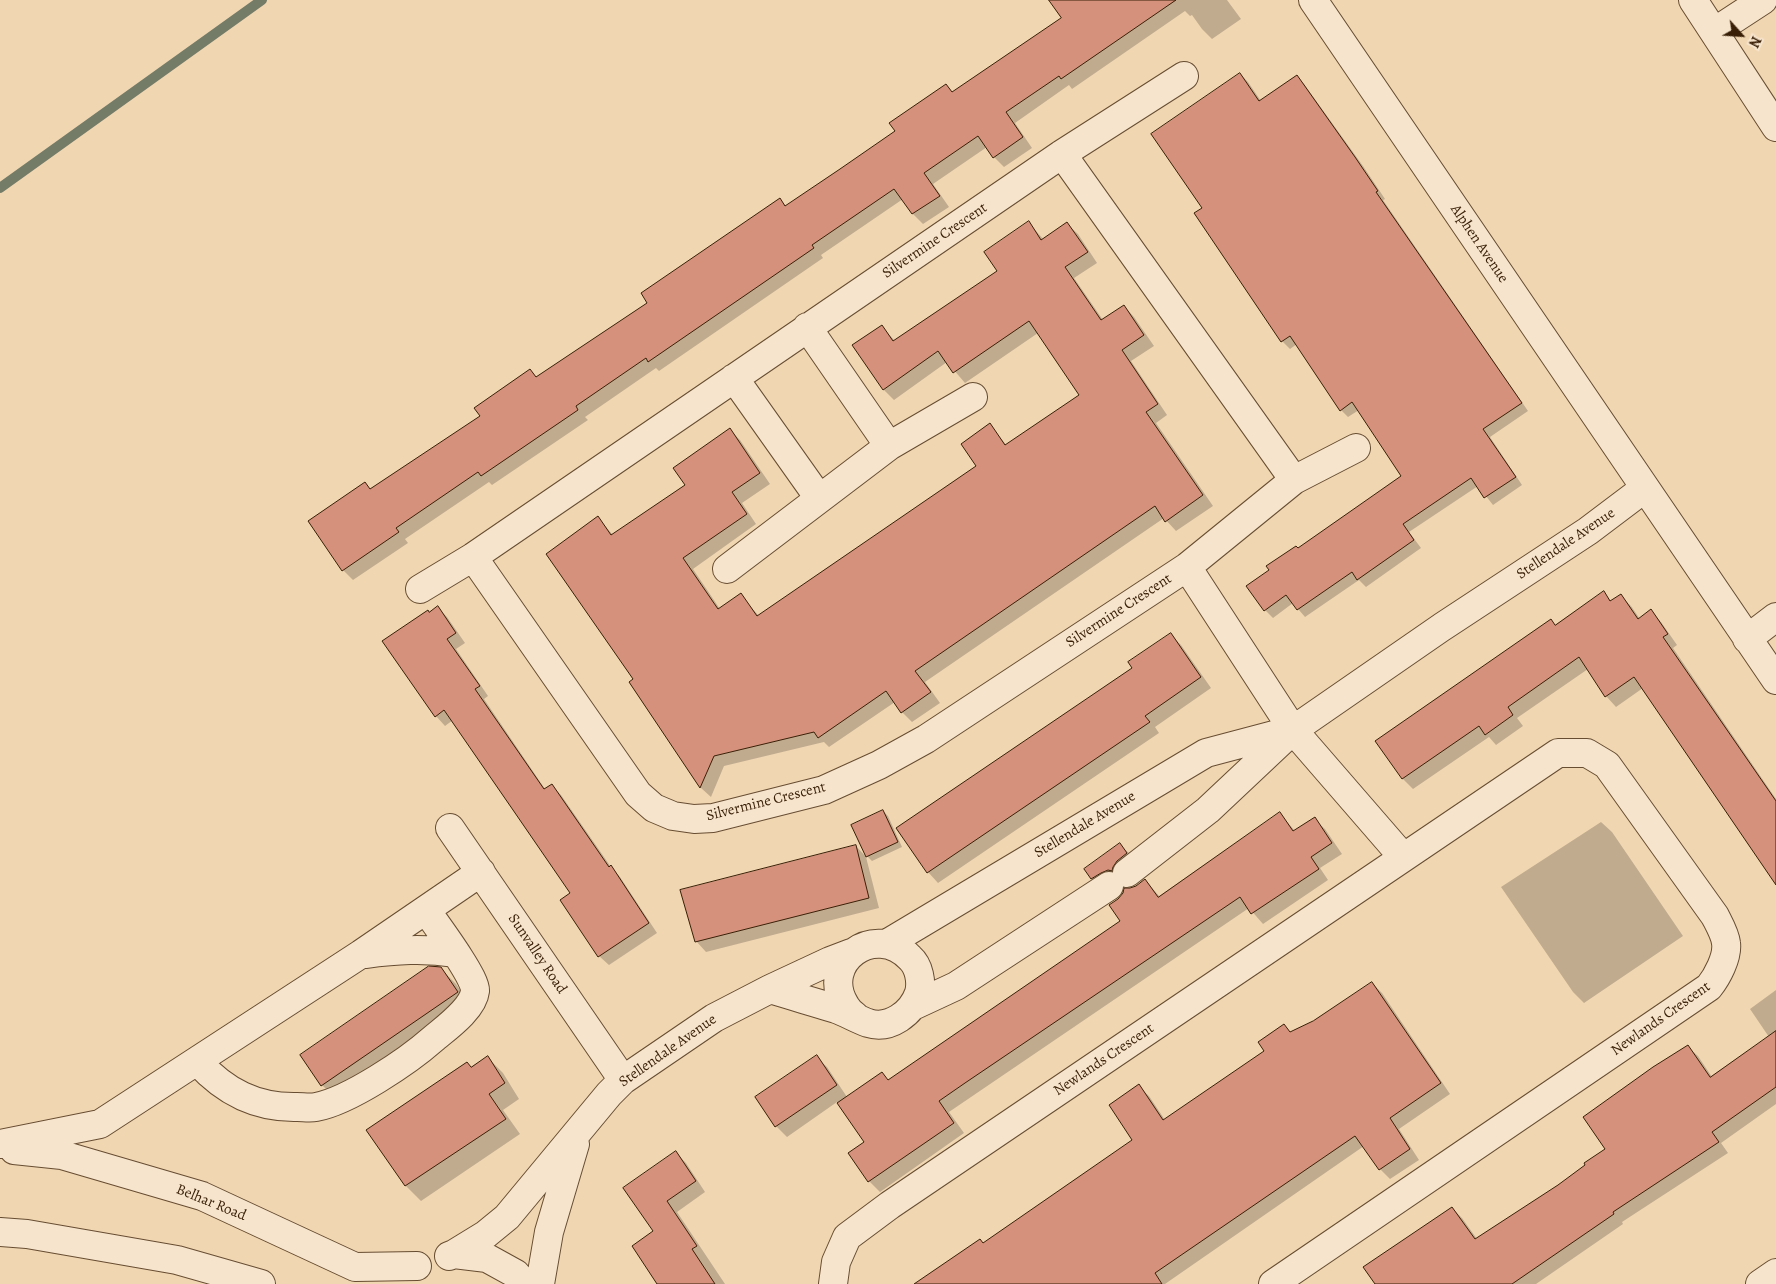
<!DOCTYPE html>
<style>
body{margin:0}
#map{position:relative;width:1776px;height:1284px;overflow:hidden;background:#f1d6b2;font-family:Alegreya,serif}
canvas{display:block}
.north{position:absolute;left:1716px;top:10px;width:50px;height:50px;-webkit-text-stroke:4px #f6e4cd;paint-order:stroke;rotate:116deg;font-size:14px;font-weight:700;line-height:20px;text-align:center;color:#391f06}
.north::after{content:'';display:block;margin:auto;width:18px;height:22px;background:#391f06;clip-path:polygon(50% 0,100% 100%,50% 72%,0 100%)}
</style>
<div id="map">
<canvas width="1776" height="1284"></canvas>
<div class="north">N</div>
</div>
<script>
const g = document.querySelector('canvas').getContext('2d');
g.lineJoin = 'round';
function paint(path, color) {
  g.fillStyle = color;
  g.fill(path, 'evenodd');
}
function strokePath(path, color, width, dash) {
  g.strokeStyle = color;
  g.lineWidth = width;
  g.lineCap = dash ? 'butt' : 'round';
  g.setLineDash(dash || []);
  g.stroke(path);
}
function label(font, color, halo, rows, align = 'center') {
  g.font = font + ' Alegreya,serif';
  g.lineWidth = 4.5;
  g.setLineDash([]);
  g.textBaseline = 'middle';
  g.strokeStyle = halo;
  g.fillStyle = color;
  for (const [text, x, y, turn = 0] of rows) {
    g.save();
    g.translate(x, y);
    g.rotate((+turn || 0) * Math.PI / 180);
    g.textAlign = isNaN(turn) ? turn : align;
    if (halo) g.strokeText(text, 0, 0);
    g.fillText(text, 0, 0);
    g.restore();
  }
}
const shadow = new Path2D(`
 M1071 0H1227L1241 19 1212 39 1202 29 1192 15 1190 16 1185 11 1072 89 1069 85 1015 123 1032 148 1004 167 994 157 987 147 933 184 949 207 923 224 913 214 903 199 821 255 823 258 659 371 656 368 585 417 588 420 492 485 489 482 405 539 408 543 353 580 343 570 365 484 371 490 481 416 530 371 537 378 649 303 779 199 787 207 897 132 946 85 953 93 1063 18Z
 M1240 74 1248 82 1261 101 1297 77 1304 84 1363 166 1385 199 1383 200 1528 411 1490 437 1522 485 1493 505 1478 486 1409 532 1421 548 1366 587 1359 580 1305 617 1293 603 1273 618 1265 610 1298 549 1403 476 1359 410 1348 417 1341 410 1297 344 1290 349 1282 341 1203 208Z
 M1029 223 1044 240 1067 224 1078 234 1097 263 1074 278 1103 320 1124 306 1134 317 1154 346 1131 361 1167 415 1156 423 1213 506 1176 531 1164 518 925 682 940 703 912 722 902 712 895 702 829 747 824 742 724 766 711 797 701 788 630 683 635 680 598 518 613 535 686 485 730 430 740 440 770 484 742 503 756 524 693 569 720 609 740 595 759 616 977 466 990 425 1007 446 1080 396 1038 333 965 383 947 362 894 400 884 390 854 346 882 327 895 341 999 271Z
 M1604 593 1612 602 1621 596 1631 606 1640 619 1651 611 1661 622 1677 645 1673 648 1776 799V882L1643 688 1616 707 1606 696 1588 669 1517 718 1523 726 1496 745 1489 737 1413 789 1403 779 1377 742Z
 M438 608 447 617 465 643 456 649 488 696 484 699 545 789 551 785 561 795 611 867 620 877 657 933 609 965 599 956 571 893 453 720 445 726 436 716 429 613Z
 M1171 635 1181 645 1211 688 1155 727 1159 733 938 883 928 872 1134 668Z
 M883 811 888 816 902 847 872 861 867 856Z
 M1280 814 1295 831 1314 819 1325 829 1342 854 1320 868 1328 880 1263 924 1249 908 949 1112 964 1133 880 1192 869 1181 850 1153 866 1142 837 1102 787 1137 776 1126 816 1057 827 1067 847 1097 882 1074 889 1081 1122 921 1137 887 1145 880 1160 897Z
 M1601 822 1612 832 1683 936 1584 1003 1573 992 1501 887Z
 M1120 845 1131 855 1103 889 1092 878Z
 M856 846 866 857 879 908 706 952 696 941Z
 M440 968 456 984 472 1008 338 1101 322 1085 302 1055Z
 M1372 983 1382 993 1450 1094 1399 1129 1419 1160 1390 1179 1380 1169 1364 1146 1165 1284H929L1134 1140 1138 1086 1149 1096 1165 1120 1265 1051 1284 1026 1291 1033 1314 1022Z
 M1776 990V1104L1721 1143 1728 1153 1622 1222 1623 1224 1536 1284H1376L1452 1208 1462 1218 1477 1239 1558 1186 1607 1149 1688 1047 1698 1056 1712 1077 1769 1037 1750 1009Z
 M487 1057 503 1073 519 1099 503 1110 520 1134 421 1201 406 1186 368 1130Z
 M676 1153 686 1163 705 1192 677 1212 725 1284H659L655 1232Z`);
const stream = new Path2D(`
 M0 188 262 0`);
const building = new Path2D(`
 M1049 0H1176L1061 79 1059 76 1006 112 1023 137 993 158 978 136 924 173 940 196 912 214 894 189 812 245 814 248 648 362 646 358 576 406 578 410 481 476 478 472 396 528 399 532 342 571 308 521 365 482 370 489 480 416 474 408 530 369 536 377 647 303 641 293 780 198 785 206 840 169 895 131 889 123 946 84 952 92 1061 18Z
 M1240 73 1259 101 1297 75 1355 157 1378 191 1376 192 1522 403 1483 429 1516 477 1484 498 1471 478 1403 524 1414 540 1357 580 1352 572 1297 610 1286 595 1264 611 1246 586 1269 570 1266 566 1296 546 1298 548 1401 476 1352 402 1340 411 1290 336 1281 342 1194 213 1202 208 1151 134Z
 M1029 221 1041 240 1067 222 1088 252 1065 267 1101 320 1124 305 1144 335 1122 350 1158 404 1146 412 1203 495 1165 522 1155 506 915 671 931 692 901 713 886 691 818 738 814 732 714 756 700 788 629 682 633 679 546 554 598 516 611 535 685 485 673 468 730 428 760 473 732 492 747 514 683 558 718 609 741 593 757 616 976 466 961 444 990 423 1005 445 1079 395 1029 321 953 373 938 351 883 390 852 345 882 325 893 341 997 271 984 252Z
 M1604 591 1610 601 1621 594 1638 619 1651 609 1668 634 1663 637 1776 801V885L1634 677 1605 697 1579 657 1508 707 1513 715 1485 735 1479 726 1402 779 1375 741 1551 619 1555 625Z
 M438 606 456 633 447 639 480 686 475 689 544 789 552 784 609 867 611 865 649 923 598 957 560 900 570 893 513 810 444 710 435 717 382 641 428 610 429 612Z
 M1171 633 1201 677 1145 716 1150 722 927 873 896 828 1132 668 1128 662Z
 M883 810 898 842 866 857 851 825Z
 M1280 812 1293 831 1315 817 1332 843 1311 857 1319 869 1251 914 1240 897 965 1083 939 1101 954 1123 868 1182 848 1153 864 1142 837 1103 882 1072 888 1080 1120 921 1109 905 1118 899 1123 893 1124 888H1130L1136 886 1145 879 1158 897Z
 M1120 843 1127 853 1117 861 1113 867 1112 871 1108 870 1101 873 1091 879 1084 869Z
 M856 845 869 898 695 942 680 890Z
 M429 966 441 967 458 992 321 1086 300 1055Z
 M1372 982 1441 1083 1390 1118 1410 1149 1379 1170 1355 1136 1155 1273 1162 1284H914L980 1239 983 1243 1132 1140 1109 1105 1139 1084 1163 1120 1264 1051 1258 1042 1284 1024 1290 1032 1313 1021Z
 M1776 1031V1087L1712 1132 1719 1142 1613 1212 1614 1214 1512 1284H1375L1363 1267 1452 1207 1475 1239 1558 1185 1585 1165 1584 1163 1605 1149 1583 1117 1653 1067 1688 1045 1710 1077Z
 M817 1055 837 1085 775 1127 755 1097Z
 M488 1056 505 1083 489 1094 506 1119 405 1186 366 1130 467 1062 471 1067Z
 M676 1151 696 1181 667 1201 697 1246 692 1249 715 1284H657L632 1246 653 1231 623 1188Z`);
const minor = new Path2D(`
 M1313 0 1776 680
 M1693 0 1776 127
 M1714 32 1763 0
 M1062 154 1294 480
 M807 327 889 446
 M734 378 819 498
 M473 557 638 794 654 808 673 816 694 819 713 818 824 790 879 765 926 739 1187 567 1294 480 1356 448
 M1187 567 1293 730 1403 857
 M727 569 889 446 973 397
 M420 589 473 557 1062 154 1184 76
 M1747 639 1776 617
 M450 828 623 1080
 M1127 873 1208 810 1293 730 1442 627 1588 531 1645 488
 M888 943 1206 753 1289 731
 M365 954C396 950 424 948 455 953
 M770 989C792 996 814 1002 836 1009 847 1013 857 1019 868 1023 890 1030 912 1013 919 993 922 982 919 966 910 958 874 921 819 963 845 1005 847 1009 851 1013 855 1016
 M913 1006 956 986 1109 886
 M198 1062C225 1092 256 1108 297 1107 303 1107 310 1108 316 1107 349 1101 408 1061 433 1039 446 1028 473 1009 475 991 477 979 435 923 426 910
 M0 1144 100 1124 361 954 481 872
 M14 1150 62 1155 202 1196 355 1267 417 1266
 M0 1232 27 1234 177 1260 261 1284
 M454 1254 485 1235 507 1217 609 1094 623 1080 714 1018 770 989 830 961 851 953
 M449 1256 454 1254 487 1258 516 1274 524 1284
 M540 1284 549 1232 575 1144
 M833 1284 836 1262 847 1237 890 1205 1558 753H1587L1607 765 1715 916C1719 924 1725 934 1726 943 1728 957 1717 977 1709 987L1273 1284
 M1760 1284 1776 1273`);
const streetNames = [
 ["Silvermine Crescent",935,241,-34],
 ["Alphen Avenue",1479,244,56],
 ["Stellendale Avenue",1566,544,-34],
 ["Silvermine Crescent",1119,611,-33],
 ["Silvermine Crescent",766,802,-14],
 ["Stellendale Avenue",1085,825,-31],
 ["Sunvalley Road",537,954,56],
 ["Newlands Crescent",1661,1019,-35],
 ["Stellendale Avenue",668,1051,-35],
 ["Newlands Crescent",1104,1060,-34],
 ["Belhar Road",211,1203,22]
];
paint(shadow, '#0003');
strokePath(stream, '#747c67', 10);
paint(building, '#d5917c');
strokePath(building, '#391f06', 1);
strokePath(minor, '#674d31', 30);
strokePath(minor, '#f6e4cd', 28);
label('15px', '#391f06', '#f6e4cd', streetNames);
</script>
